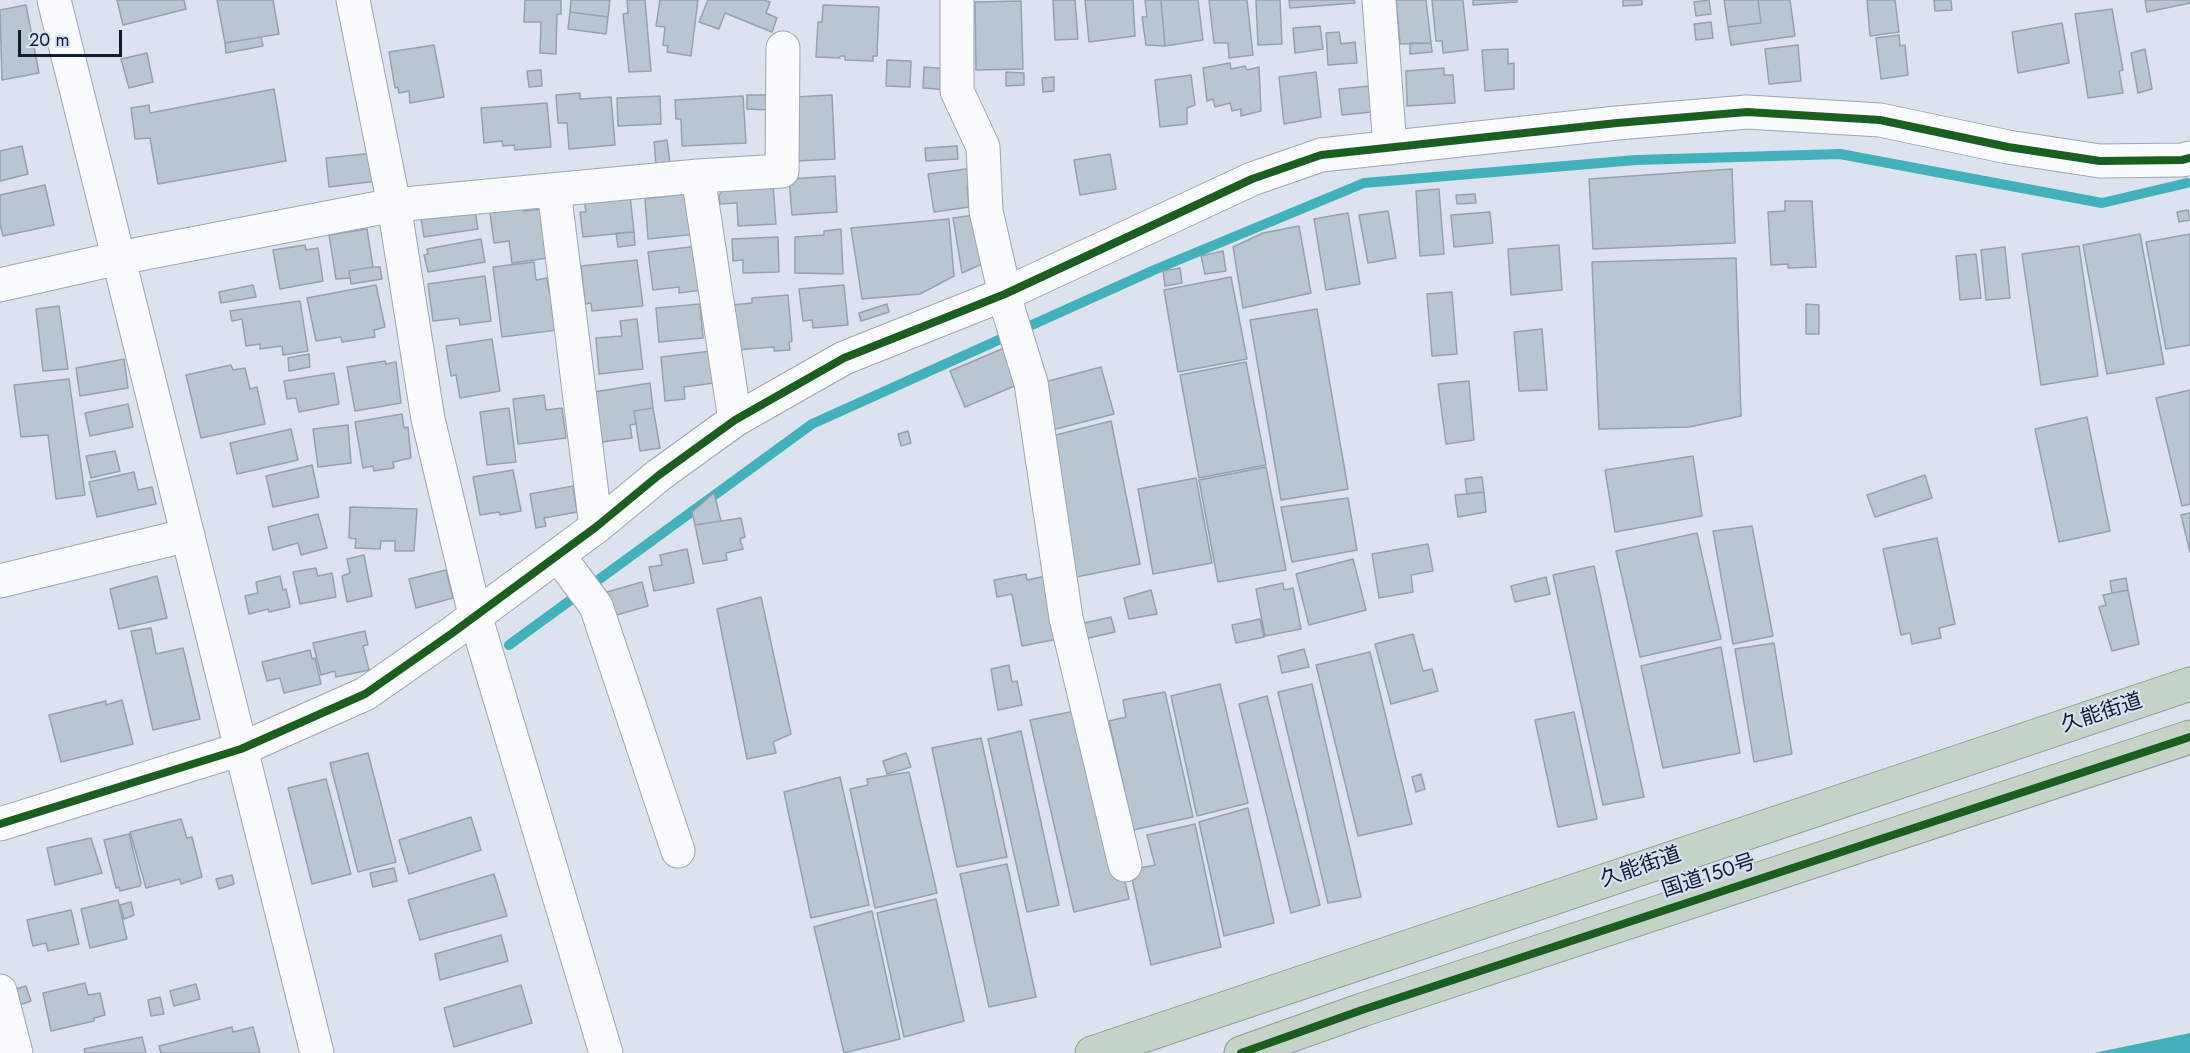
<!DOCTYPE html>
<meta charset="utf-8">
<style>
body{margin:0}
#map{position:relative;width:2190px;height:1053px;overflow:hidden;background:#dde3ee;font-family:Jost,sans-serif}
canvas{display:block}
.scale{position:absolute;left:18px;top:30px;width:104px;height:27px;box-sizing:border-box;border:3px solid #131c2e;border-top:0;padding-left:8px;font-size:18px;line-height:21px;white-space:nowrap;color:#131c2e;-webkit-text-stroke:4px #d6e1f5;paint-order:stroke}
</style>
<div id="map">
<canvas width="2190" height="1053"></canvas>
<div class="scale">20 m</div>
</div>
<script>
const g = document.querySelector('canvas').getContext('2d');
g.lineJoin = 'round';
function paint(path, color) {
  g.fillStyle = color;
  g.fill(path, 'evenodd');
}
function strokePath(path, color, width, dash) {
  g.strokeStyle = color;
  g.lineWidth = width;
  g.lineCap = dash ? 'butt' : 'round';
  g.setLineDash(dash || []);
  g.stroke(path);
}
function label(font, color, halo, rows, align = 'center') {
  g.font = font + ' Jost,"Noto Sans JP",sans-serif';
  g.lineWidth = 4.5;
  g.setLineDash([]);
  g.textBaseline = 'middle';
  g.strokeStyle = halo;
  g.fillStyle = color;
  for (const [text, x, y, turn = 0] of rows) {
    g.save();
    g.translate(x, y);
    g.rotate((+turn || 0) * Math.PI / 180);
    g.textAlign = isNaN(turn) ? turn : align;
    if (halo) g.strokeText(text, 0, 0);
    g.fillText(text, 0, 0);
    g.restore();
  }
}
const water = new Path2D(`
 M2190 1033V1053H2094Z`);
const stream = new Path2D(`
 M509 645 812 424 1154 270 1364 183 1636 160 1840 154 2102 203 2187 183`);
const building = new Path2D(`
 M117 0H184L186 9 123 25Z
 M217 0H273L279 34 225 43Z
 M525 0H561V14H557L556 54 540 53 541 22H524Z
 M571 0H610L608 17 570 12Z
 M627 0H645L651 71 629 72 623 14 628 13Z
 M660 0H698L691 56 667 52 668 46 663 45 665 27 656 26Z
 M708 0H764L770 2 766 13 777 18 772 32 725 13 719 29 699 22Z
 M1053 0H1075L1078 39 1055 40Z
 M1085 0H1133L1135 36 1089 42Z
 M1145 0H1161L1165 46 1146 45 1142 17H1147Z
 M1161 0H1198L1203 40 1165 46Z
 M1209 0H1247L1253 55 1229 58 1228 43H1214Z
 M1256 0H1280L1282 44 1258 45Z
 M1289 0H1354L1355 3 1290 8Z
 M1396 0H1426L1431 43 1400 44Z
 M1432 0H1463L1468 50 1443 53 1442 41H1436Z
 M1473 0H1517V2L1473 5Z
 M1623 0H1642V5L1623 6Z
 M1709 0 1711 14 1696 16 1694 2Z
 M1724 0H1758L1761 23 1728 27Z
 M1758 0H1790L1795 36 1731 45 1728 27 1761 23Z
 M1867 0H1895L1899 32 1870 36Z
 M1934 0H1951L1952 10 1935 11Z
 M2145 0H2190V3L2147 12Z
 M1021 1 1023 69 976 70 975 2Z
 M26 5 39 73 2 80 0 10Z
 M823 5 879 7 877 56H873V61L845 60V56H840V58L816 57 818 22H822Z
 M2112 9 2123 70 2119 71 2123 93 2088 98 2075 14Z
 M570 12 608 17 606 34 568 29Z
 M1711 22 1713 38 1696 40 1694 24Z
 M2062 23 2069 63 2018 73 2012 32Z
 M1320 26 1323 49 1295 53 1293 28Z
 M1339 32 1341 44 1355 42 1357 63 1328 65 1326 33Z
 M1899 35 1900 46 1905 45 1908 75 1881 79 1876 38Z
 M261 37 263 46 226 53 225 43Z
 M1410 43H1431L1432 52 1410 54Z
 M434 45 444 97 410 103 409 91 399 93 398 87 395 88 389 52Z
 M1798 45 1801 81 1769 84 1765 49Z
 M1508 49V64L1514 63V89L1485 91 1482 50Z
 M2145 49 2152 89 2138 93 2131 53Z
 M147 53 153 82 129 88 121 59Z
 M887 60 911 61 910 87 886 86Z
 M1230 63 1231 69 1245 66 1247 70 1259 67 1261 111 1241 116V109L1232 111 1230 103 1215 107 1213 99 1207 101 1203 68Z
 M924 67 951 69 950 90 923 88Z
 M1444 68V75H1453L1455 103 1407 106 1406 71Z
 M541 70 542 86 529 87 527 71Z
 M1006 72 1024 73V85L1006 86Z
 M1316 72 1321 117 1284 124 1279 77Z
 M1191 75 1195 105 1187 108V124L1160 127 1155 80Z
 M1054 77V91L1043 92 1042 78Z
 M1380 85 1382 111 1342 115 1339 89Z
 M274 89 286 161 158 184 150 138 135 139 131 108 149 105 150 113Z
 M580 93V99L611 97 615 145 569 149 567 123H558L556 95Z
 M747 95H769V110L747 109Z
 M832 95 835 159 797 161 794 97Z
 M660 96 661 124 618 126 617 98Z
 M743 96 746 143 682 146 681 119H676L675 100Z
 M547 103 551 147 515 150 514 145 503 146 502 141 484 143 481 108Z
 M667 140 670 163 656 165 654 142Z
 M22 146 28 174 0 181V151Z
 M957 146 958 159 926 161 925 148Z
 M374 153 377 181 329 187 326 158Z
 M1110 154 1116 189 1080 195 1074 160Z
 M974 168 976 185 967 186 969 207 934 212 928 174Z
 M1732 169 1735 243 1593 249 1589 179Z
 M835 176 837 212 792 215 789 179Z
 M45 185 54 225 3 236 0 224V195Z
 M773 185 776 224 738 226 737 203 720 204 719 195 726 188Z
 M1439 189 1444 254 1420 256 1416 191Z
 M691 193 697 234 648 239 645 199Z
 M1475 194 1476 203 1457 204 1456 195Z
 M630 195 634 232 583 237 580 212H586L584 199Z
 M1785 201H1812L1816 267 1788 268V264L1771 265 1768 212 1785 211Z
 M474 204 478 229 424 237 420 213Z
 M489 205H523L524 211 542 209 548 258 512 263 509 241 494 243Z
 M2188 210 2190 220 2179 222 2177 212Z
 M1388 211 1396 258 1368 263 1359 215Z
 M1490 212 1493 243 1454 247 1451 215Z
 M1348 213 1360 284 1326 290 1314 219Z
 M975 215 982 264 962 273 953 218Z
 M949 219 954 276 920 294 862 299 851 228Z
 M1299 226 1311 293 1243 308 1233 247 1263 233Z
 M367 229 373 267 349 271 350 278 336 279 329 235Z
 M841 229 843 274 795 273V237L824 235V231Z
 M634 232 635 245 618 247 616 233Z
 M2140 234 2164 364 2107 374 2083 245Z
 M2190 234V345L2166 349 2146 242Z
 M778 237 779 272 743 273V260L733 261 732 239Z
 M481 239 485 262 428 272 424 255 428 254 427 249Z
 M305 245 306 250 318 248 323 281 280 289 273 250Z
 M1559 245 1562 290 1511 295 1508 249Z
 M698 246 702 290 679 293V287L653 290 648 252Z
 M2079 246 2098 376 2041 385 2022 254Z
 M2005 247 2010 298 1986 300 1981 250Z
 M1223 251 1226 271 1205 274 1201 256Z
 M1976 254 1981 298 1960 300 1956 256Z
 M1736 258 1741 416 1689 427 1599 429 1592 262Z
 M637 260 643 306 592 311 591 303 585 304 581 266Z
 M534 262 536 280 547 278 549 292H553L557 330 502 337 493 267Z
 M373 267H380L382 279 351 284 349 271Z
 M1180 268 1182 283 1165 286 1163 271Z
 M485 276 491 321 460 325 459 318 433 321 428 284Z
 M1231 277 1247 359 1178 372 1164 290Z
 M253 285 256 297 221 303 219 292Z
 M376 285 385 327 374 330 375 337 342 342 341 337 316 341 307 298Z
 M844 285 848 325 813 328 812 320 803 321 799 289Z
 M1452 292 1457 354 1432 356 1427 294Z
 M788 295 792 341 789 342 790 350 774 351V347L735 350 731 305 752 303V298Z
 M300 301 308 351 283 355 282 346 260 349V344L246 346 242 319 232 321 230 311Z
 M700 304 703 338 659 342 656 308Z
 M887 304 889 312 861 321 859 313Z
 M1806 304 1819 305V334H1806Z
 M59 306 68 369 43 371 36 309Z
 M1317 309 1348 489 1281 500 1250 320Z
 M637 319 643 369 599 374 596 338 622 336 620 321Z
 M1542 329 1547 390 1519 391 1514 332Z
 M492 339 500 391 460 398 456 375 451 376 446 346Z
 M1009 346 1024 382 965 407 950 371Z
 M711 351 714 383 684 387 685 399 665 401 661 357Z
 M309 354 310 367 289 371 288 358Z
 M124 359 128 388 80 396 76 368Z
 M385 361 386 364 396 362 401 403 355 411 347 367Z
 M1246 362 1266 465 1199 478 1180 375Z
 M231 365 233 370 245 368 250 389 257 387 265 424 201 438 186 375Z
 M1101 367 1114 414 1048 431 1045 382Z
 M334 373 339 404 299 412 296 398 287 399 284 381Z
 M69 379 85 495 56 499 48 435 21 437 14 385Z
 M1469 381 1474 440 1446 444 1438 384Z
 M650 383 653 408 634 411 636 424 630 425 632 438 602 442 594 392Z
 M2190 390V504L2182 506 2156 398Z
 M544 395 546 410 562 408 566 438 518 444 513 399Z
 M128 404 133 427 90 436 85 413Z
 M509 408 516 462 487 465 480 412Z
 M653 408 660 448 640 451 634 411Z
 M402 414 404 428 408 427 411 458 393 462 394 468 374 471 373 466 363 468 355 422Z
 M2087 417 2110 531 2059 542 2035 429Z
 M1111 421 1140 564 1067 579 1048 437Z
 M348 425 351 463 318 467 313 429Z
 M291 429 298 460 237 474 230 443Z
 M908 431 911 443 901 446 898 434Z
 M115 451 120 471 91 478 86 456Z
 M1693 456 1702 516 1615 532 1605 470Z
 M312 465 319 497 273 507 266 476Z
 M1266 467 1286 570 1218 582 1199 480Z
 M513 470 521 511 500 515 499 512 480 515 473 477Z
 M134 472 138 490 152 487 156 504 97 517 89 482Z
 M1925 475 1932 498 1875 517 1867 495Z
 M1482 477 1484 492 1467 494 1465 479Z
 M1196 478 1212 563 1153 574 1138 489Z
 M573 486 577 512 544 518 546 526 536 528 530 494Z
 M1484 492 1486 512 1458 517 1455 495Z
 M714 493 721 521 695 525 692 512Z
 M1348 498 1357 550 1292 562 1281 507Z
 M350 507 417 509 414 551H395V541H381L380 549 355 548 356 539 349 538Z
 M2190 513V552L2181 515Z
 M318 514 327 548 301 555 298 543 273 550 268 527Z
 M741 518 745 537 740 539 743 549 726 553 727 560 703 564 695 525Z
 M1752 526 1773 636 1733 644 1713 531Z
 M1697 533 1721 639 1640 657 1616 551Z
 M1937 538 1955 624 1939 628 1941 638 1912 644 1910 633 1901 635 1883 549Z
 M1428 544 1433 571 1411 575 1413 592 1379 598 1372 554Z
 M687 549 694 583 654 591 649 567 662 565 660 555Z
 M364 555 372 596 347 602 342 576 350 573 347 559Z
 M1353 559 1366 610 1309 625 1296 574Z
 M1594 566 1644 797 1603 805 1553 575Z
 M316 568 318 576 332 573 336 597 300 604 293 572Z
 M446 570 453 598 416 608 409 579Z
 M1026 574 1027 580 1051 575 1063 638 1022 646 1012 594 997 597 994 580Z
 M157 576 167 618 119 629 110 589Z
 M280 576 283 590 286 589 290 607 269 612 268 609 249 614 245 596 258 593 256 582Z
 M1546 577 1550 594 1515 602 1511 586Z
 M2126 578 2128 590 2112 593 2110 581Z
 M642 582 648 606 613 616 607 592Z
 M1283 583 1284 590 1293 588 1301 629 1265 636 1256 589Z
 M1151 590 1157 614 1129 619 1124 598Z
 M2128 590 2139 644 2112 651 2099 607 2106 605 2103 595Z
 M761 597 791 734 773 742 776 753 747 759 717 609Z
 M1111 617 1115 632 1084 639 1080 624Z
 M1260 619 1264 637 1236 643 1232 625Z
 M151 628 156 654 183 648 200 719 153 730 131 631Z
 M365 631 368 645 363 646 369 670 336 677 335 671 321 675 313 643Z
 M1413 634 1423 671 1432 669 1438 691 1391 704 1375 644Z
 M1774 643 1792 754 1754 762 1735 649Z
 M1721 647 1740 753 1663 768 1641 666Z
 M1304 649 1309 667 1282 673 1278 656Z
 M310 650 312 659 315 658 321 684 284 693 280 678 267 681 262 662Z
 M1370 652 1412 824 1358 836 1316 665Z
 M1009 665 1012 682 1017 681 1022 705 998 710 991 669Z
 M1220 684 1248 803 1197 816 1171 696Z
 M1312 684 1361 897 1328 903 1278 692Z
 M1165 692 1193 817 1133 830 1109 721 1126 717 1123 700Z
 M1267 696 1320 905 1291 913 1239 704Z
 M122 700 133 744 61 762 49 715 106 701V705Z
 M1085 709 1129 899 1074 912 1030 720Z
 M1574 712 1597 819 1558 827 1535 720Z
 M1021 731 1059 905 1027 912 988 739Z
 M981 738 1007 857 957 867 932 748Z
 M368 753 396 862 358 872 330 763Z
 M906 753 911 767 887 774 883 761Z
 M909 772 937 893 875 908 850 789 868 785 867 779Z
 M1421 774 1425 789 1416 792 1412 777Z
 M840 777 869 905 811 918 784 792Z
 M326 779 351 874 312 884 288 788Z
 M1248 808 1274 923 1224 936 1199 822Z
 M471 817 481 850 409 874 399 840Z
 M181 819 187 838 192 837 202 877 181 884 180 879 146 888 130 832Z
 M1195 824 1221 947 1151 965 1130 870 1155 865 1147 835Z
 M129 834 141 883 140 886 120 891 119 887 116 888 104 840Z
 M91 838 102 873 55 885 47 848Z
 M1007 864 1036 997 989 1007 960 874Z
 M394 868 397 881 373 887 370 873Z
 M494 874 507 916 420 940 408 900Z
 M232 875 234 884 219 889 216 879Z
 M936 899 964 1021 904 1037 877 913Z
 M118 900 127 939 90 948 81 909Z
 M131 902 134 915 124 919 120 905Z
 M71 910 79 944 48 951 46 943 33 946 27 920Z
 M872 911 900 1039 844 1053 814 927Z
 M501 935 508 961 440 980 435 954Z
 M85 983 88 995 100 993 105 1015 94 1018V1021L51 1031 43 993Z
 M196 984 200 999 174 1006 170 991Z
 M521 985 532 1023 454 1047 444 1008Z
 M26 986 31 1001 14 1007 9 991Z
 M160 997 164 1014 151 1016 148 1000Z
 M232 1027 233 1032 253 1027 260 1053H161L159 1046Z
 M142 1037 146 1053H85L84 1049Z`);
const minor = new Path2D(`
 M54 0 317 1053
 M353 0 394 205 428 419 475 615 606 1053
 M957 0V91L983 147 986 211 1009 312 1031 383 1066 618 1125 865
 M1379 0 1390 148
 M698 176 735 420
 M554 190 596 527
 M0 285 119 258 394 205 698 176 782 171 783 48
 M558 555 596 606 678 851
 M0 581 188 535
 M0 824 241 749 365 694 451 634 596 527 659 475 735 420 844 358 1005 294 1252 179 1321 155 1617 123 1747 112 1880 120 2008 147 2100 161 2182 160 2190 158
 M0 991 16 1053`);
const highway = new Path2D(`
 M1092 1053 2190 684
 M1241 1053 1362 1010 2190 737`);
const cycleway = new Path2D(`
 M0 824 241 749 365 694 451 634 596 527 659 475 735 420 844 358 1005 294 1252 179 1321 155 1617 123 1747 112 1880 120 2008 147 2100 161 2182 160 2190 158
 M1241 1053 1362 1010 2190 737`);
const streetNames = [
 ["久能街道",2102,714,-18],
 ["久能街道",1641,868,-19],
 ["国道150号",1709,877,-18]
];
paint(water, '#42b1bc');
strokePath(stream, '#42b1bc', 10);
paint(building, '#b9c5d1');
strokePath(building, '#96a1ad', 1.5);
strokePath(minor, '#9da4b2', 35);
strokePath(highway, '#8a9c94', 35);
strokePath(minor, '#fafbfc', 33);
strokePath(highway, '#c4d2c7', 33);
strokePath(cycleway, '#1b5e20', 8);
label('21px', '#131c2e', '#d6e1f5', streetNames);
</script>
